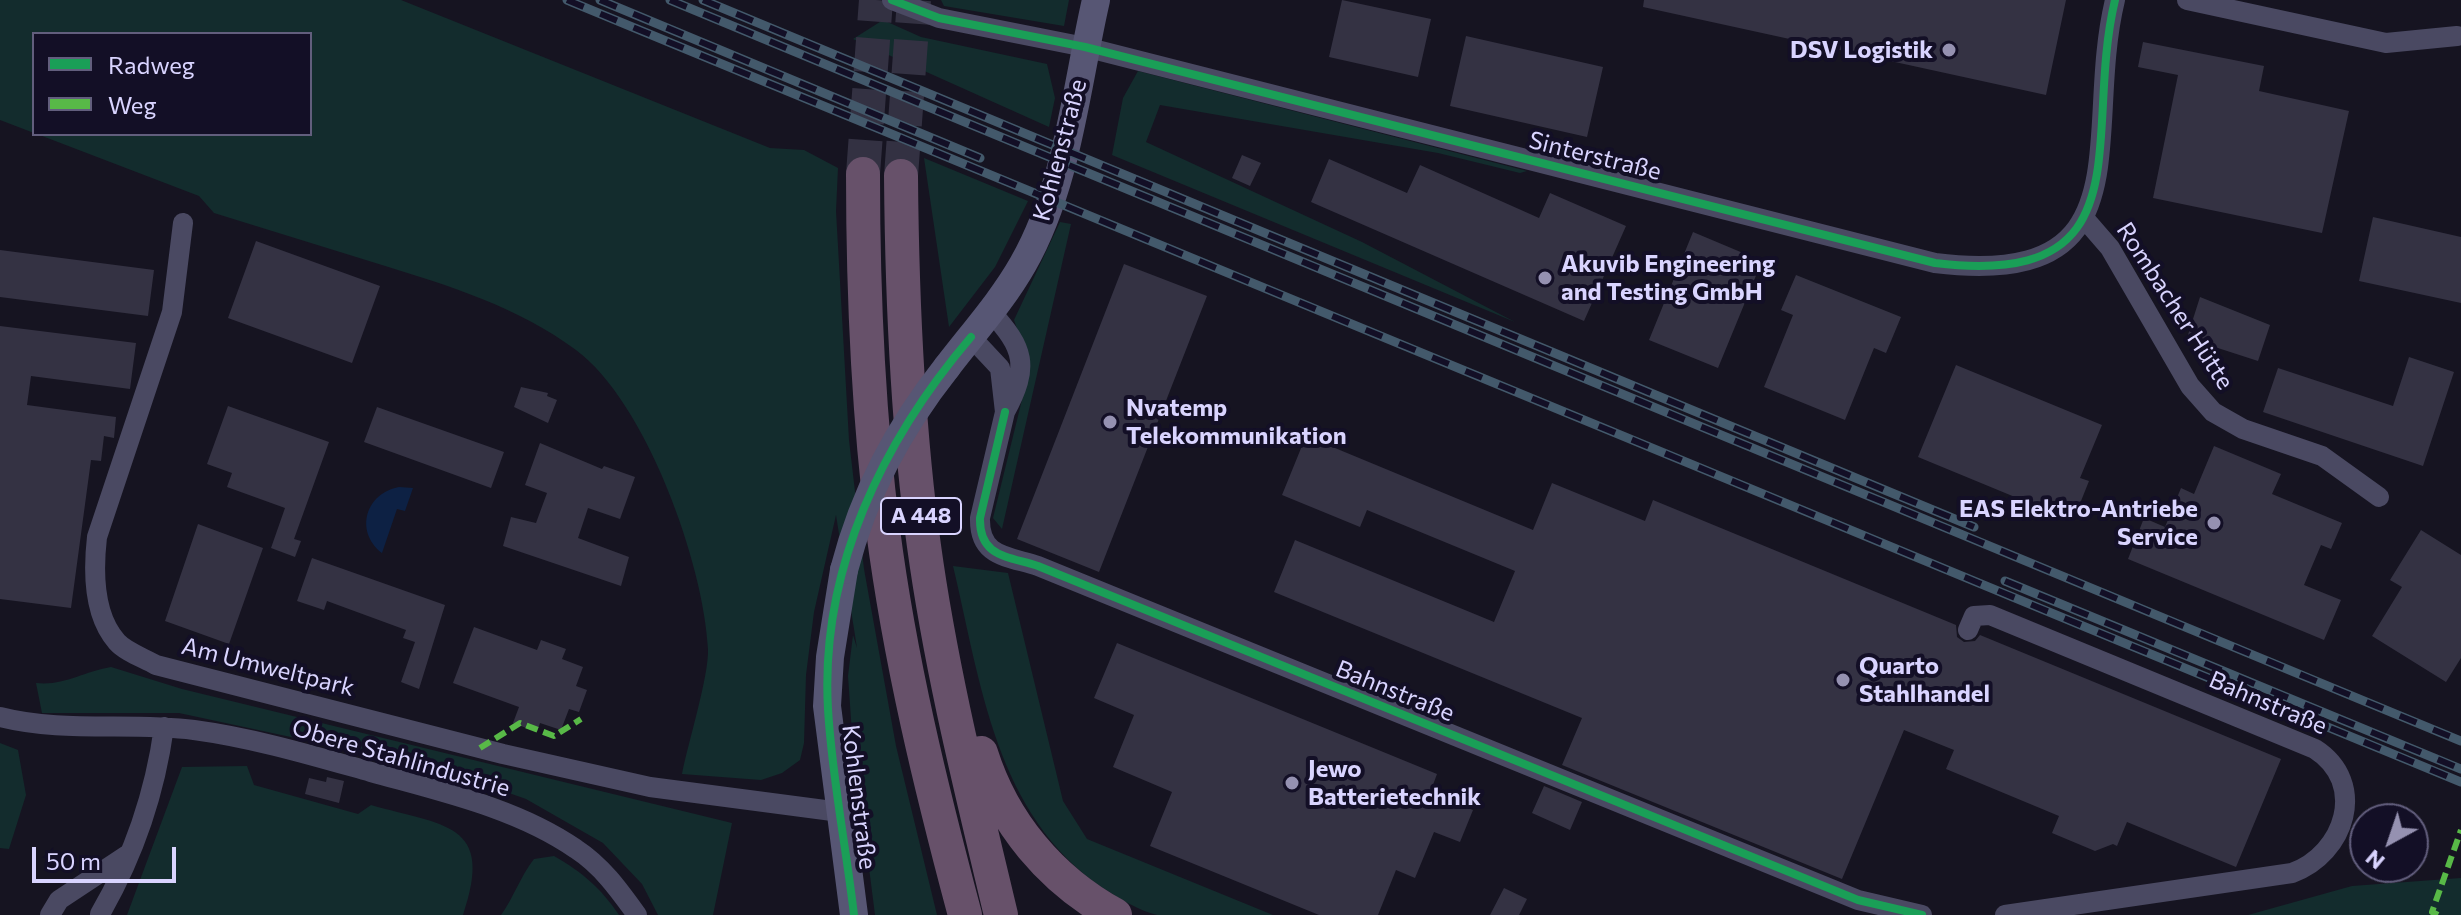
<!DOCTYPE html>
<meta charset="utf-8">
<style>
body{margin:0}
#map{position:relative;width:2461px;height:915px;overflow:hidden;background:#161421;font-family:Commissioner,sans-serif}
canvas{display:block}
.legend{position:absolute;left:32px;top:32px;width:280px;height:104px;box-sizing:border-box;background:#130f26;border:2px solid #625e7d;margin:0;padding:10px 14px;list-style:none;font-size:24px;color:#d9d4ff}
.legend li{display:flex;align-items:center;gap:16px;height:40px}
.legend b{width:40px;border:2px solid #625e7d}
.north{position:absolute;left:2349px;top:803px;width:80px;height:80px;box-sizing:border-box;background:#130f26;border:2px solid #625e7d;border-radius:50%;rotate:220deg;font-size:22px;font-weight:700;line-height:32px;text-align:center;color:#d9d4ff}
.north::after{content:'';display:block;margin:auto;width:28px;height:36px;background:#9591b1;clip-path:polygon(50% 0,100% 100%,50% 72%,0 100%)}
.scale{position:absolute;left:32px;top:847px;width:144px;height:36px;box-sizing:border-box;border:4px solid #d9d4ff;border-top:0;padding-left:10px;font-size:24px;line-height:28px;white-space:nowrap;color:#d9d4ff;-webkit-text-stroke:6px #130f26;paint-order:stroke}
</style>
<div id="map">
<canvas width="2461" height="915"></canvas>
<ul class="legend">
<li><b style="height:10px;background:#1a9f57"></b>Radweg</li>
<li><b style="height:10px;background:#58b947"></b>Weg</li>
</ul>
<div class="north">N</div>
<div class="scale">50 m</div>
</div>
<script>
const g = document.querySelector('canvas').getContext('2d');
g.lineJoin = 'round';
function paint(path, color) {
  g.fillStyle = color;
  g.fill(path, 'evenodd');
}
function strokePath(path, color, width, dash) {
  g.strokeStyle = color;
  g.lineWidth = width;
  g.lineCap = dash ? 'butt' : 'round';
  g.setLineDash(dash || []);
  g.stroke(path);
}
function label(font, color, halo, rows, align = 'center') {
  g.font = font + ' Commissioner,sans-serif';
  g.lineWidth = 8;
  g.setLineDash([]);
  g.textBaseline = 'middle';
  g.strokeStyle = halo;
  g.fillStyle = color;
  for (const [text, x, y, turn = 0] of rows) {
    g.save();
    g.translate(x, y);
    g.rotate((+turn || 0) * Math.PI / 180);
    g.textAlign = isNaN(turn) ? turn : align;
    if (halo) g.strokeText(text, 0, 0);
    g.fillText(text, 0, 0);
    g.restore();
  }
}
const green = new Path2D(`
 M0 0H401L770 148 804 150 838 168 836 211 849 440 864 569 896 746 937 915H875L852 733 848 676 853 635 857 648 836 515 814 612 806 675 804 743 800 760 782 773 761 780 682 774C688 743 709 676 708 649 704 564 646 402 576 350 518 307 450 286 382 265 326 248 270 230 214 213L199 196 37 134H310V34H34V133L0 120Z
 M941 0H1069L1064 26 944 6Z
 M883 20 921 37 1047 64 1055 98 1049 127 853 39Z
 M1138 71 1527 171 1520 173 1438 153 1160 105 1146 142 1362 242 1515 322 1112 155 1123 98Z
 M924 158 1028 201 995 267 949 327Z
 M1060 222 1071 224 1002 529 993 518 1030 367 1014 320Z
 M953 566 1008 573 1063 801 1087 839 1273 915C1240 915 1188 915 1157 915 1139 911 1119 898 1103 888 995 815 981 683 953 566Z
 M111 667 182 689 732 823 713 915H658L642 884 603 843 526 799 492 787 342 748 179 713H42L36 683C64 686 82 672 111 667Z
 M0 743 18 750 26 795 9 849 0 848Z
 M247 766 254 785 358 814 371 805C444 826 495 822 463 915H127L182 767Z
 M554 856C582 872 601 888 619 915H501C514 897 520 877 534 859Z
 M2461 878V915H2248L2352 886Z`);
const water = new Path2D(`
 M399 487 413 488 405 511 397 509 382 553C354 531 366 493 399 487Z`);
const building = new Path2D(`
 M1342 0 1431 19 1418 77 1329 57Z
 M1644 0H2066L2046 95 1643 7Z
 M1466 36 1603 67 1587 137 1450 106Z
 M2143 42 2264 66 2259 91 2349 111 2322 233 2153 198 2178 75 2138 67Z
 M1242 155 1261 163 1250 186 1232 178Z
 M1329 159 1407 193 1420 165 1539 218 1550 193 1626 226 1584 321 1311 202Z
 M2373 217 2461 237V303L2359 281Z
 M1693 232 1762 261 1718 368 1649 340Z
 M256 241 380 286 352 363 228 318Z
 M0 250 154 270 148 316 0 297Z
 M1124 264 1207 296 1099 572 1017 539Z
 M1796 275 1901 317 1886 353 1874 348 1845 420 1764 387 1793 315 1781 310Z
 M2200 297 2270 325 2258 361 2187 338Z
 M0 326 136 343 130 389 31 376 27 405 116 417 114 438 104 436 101 461 91 460 71 608 0 599Z
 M2409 357 2454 372 2423 466 2263 412 2278 368 2393 406Z
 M1956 365 2102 425 2080 478 2089 481 2073 521 1918 457Z
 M521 387 548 393 547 396 557 400 548 423 514 407Z
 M228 406 329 442 294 539 301 541 295 557 271 548 285 508 227 487 232 473 207 464Z
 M377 407 504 452 491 488 364 442Z
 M1306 436 1533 530 1552 483 1645 521 1653 500 1956 625 1957 637 1964 642 1975 641 1980 635 2281 759 2236 867 2127 822 2117 846 2113 844 2095 851 2052 833 2059 816 1946 769 1954 750 1904 730 1842 879 1562 765 1582 718 1274 592 1295 540 1494 622 1515 571 1367 510 1360 527 1282 495Z
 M540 443 602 469 604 466 635 477 620 519 588 508 578 538 629 557 621 586 503 546 511 517 536 523 547 493 525 485Z
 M2214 446 2281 474 2272 494 2342 523 2331 549 2321 545 2304 585 2341 600 2324 640 2128 559 2144 518 2165 527 2181 488 2194 494Z
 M198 524 263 548 229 644 165 621Z
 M2421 530 2461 555V658L2446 682 2372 636 2402 587 2390 580Z
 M312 558 445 605 419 689 401 682 415 642 403 638 406 630 327 601 324 610 297 601Z
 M474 627 537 650 541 640 566 649 562 659 583 667 576 686 587 690 579 712 569 709 561 730 540 723 537 732 513 723 519 707 453 683Z
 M1117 643 1437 774 1430 793 1473 810 1460 842 1434 832 1415 878 1396 870 1378 915H1319L1150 846 1172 792 1113 767 1134 715 1094 698Z
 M327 777 344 781 339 803 305 794 309 778 326 782Z
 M1544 786 1582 802 1570 830 1532 813Z
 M1504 888 1527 899 1519 915H1490Z`);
const highwayTunnel = new Path2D(`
 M863 174 876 0
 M901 176 914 0`);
const street = new Path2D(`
 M892 0 939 18 1085 47 1935 263C2149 289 2082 137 2115 0
 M2187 0 2386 43 2457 36
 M2084 218 2110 248 2190 386 2213 412 2243 429 2322 456 2379 497
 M183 223 172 312 97 537C93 572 93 615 117 642 126 652 144 658 156 665L503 754 650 787 840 812
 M971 337 1000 368 1005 412C1030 366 1024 348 991 312
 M1005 412 980 518C979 557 1007 556 1038 566L1858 900 1922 915
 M1968 630 1974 616 1990 615 2315 749C2368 783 2345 854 2292 873L2005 915
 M0 717C62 733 130 722 194 730 254 738 314 756 371 772 439 791 517 808 576 849 602 866 619 890 637 915
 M100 914C133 857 155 793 164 727
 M50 915 59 900 127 855`);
const secondary = new Path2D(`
 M947 367C973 333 1002 301 1023 264 1068 185 1076 87 1096 0
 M844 570 830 657 827 706 854 915`);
const highway = new Path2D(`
 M863 174C863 293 868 412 883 530 900 661 931 788 965 915
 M901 176C902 299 907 423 924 546 941 670 972 793 1001 915
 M981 753C1003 823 1051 880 1115 915`);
const rail = new Path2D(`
 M567 0 2461 782
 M600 0 980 158
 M670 0 2461 741
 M703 0 1974 527
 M2005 581 2461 769`);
const secondaryBridge = new Path2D(`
 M844 570C864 493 898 429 947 367`);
const quiet = new Path2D(`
 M480 748 520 723 554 736 581 719
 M2438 915 2432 912 2461 830`);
const cycleway = new Path2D(`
 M892 0 939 18 1085 47 1935 263C2149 289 2082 137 2115 0
 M1005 412 980 518C979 557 1007 556 1038 566L1858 900 1922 915
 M854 915C846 846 832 778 828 709 820 569 883 440 971 337`);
const markers = [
 [1949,50,8,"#9591b1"],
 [1545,278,8,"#9591b1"],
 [1110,422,8,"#9591b1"],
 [2214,523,8,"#9591b1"],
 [1843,680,8,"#9591b1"],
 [1292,783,8,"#9591b1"]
];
const shields = [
 [921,516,80]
];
const shieldNames = [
 ["A 448",921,516]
];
const poiNames = [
 ["DSV Logistik",1933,50,"right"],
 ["Akuvib Engineering",1561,264],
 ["and Testing GmbH",1561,292],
 ["Nvatemp",1126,408],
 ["Telekommunikation",1126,436],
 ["EAS Elektro-Antriebe",2198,509,"right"],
 ["Service",2198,537,"right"],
 ["Quarto",1859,666],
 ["Stahlhandel",1859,694],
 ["Jewo",1308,769],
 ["Batterietechnik",1308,797]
];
const streetNames = [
 ["Kohlenstraße",1060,150,-75],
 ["Sinterstraße",1595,156,14],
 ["Rombacher Hütte",2175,306,57],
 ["Am Umweltpark",268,667,14],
 ["Bahnstraße",1395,691,22],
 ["Bahnstraße",2268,703,23],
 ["Obere Stahlindustrie",401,758,16],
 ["Kohlenstraße",859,797,83]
];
paint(green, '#132c2d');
paint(water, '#0d2144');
paint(building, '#343243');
strokePath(highwayTunnel, '#333142', 34, [34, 17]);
strokePath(street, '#4a4962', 20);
strokePath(secondary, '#575674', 28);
strokePath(highway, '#67516a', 34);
strokePath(rail, '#43596b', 9);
strokePath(rail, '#130f26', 6, [18]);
strokePath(secondaryBridge, '#575674', 28);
strokePath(quiet, '#58b947', 6, [12, 6]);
strokePath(cycleway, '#1a9f57', 8);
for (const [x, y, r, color] of markers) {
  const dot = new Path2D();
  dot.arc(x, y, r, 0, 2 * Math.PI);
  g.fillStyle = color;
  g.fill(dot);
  strokePath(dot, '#130f26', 3);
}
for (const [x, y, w] of shields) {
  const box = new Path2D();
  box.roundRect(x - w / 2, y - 18, w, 36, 6);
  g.fillStyle = '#130f26';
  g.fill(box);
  strokePath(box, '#d9d4ff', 2);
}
label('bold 22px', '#d9d4ff', null, shieldNames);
label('bold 24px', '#d9d4ff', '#130f26', poiNames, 'left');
label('24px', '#d9d4ff', '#130f26', streetNames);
</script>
